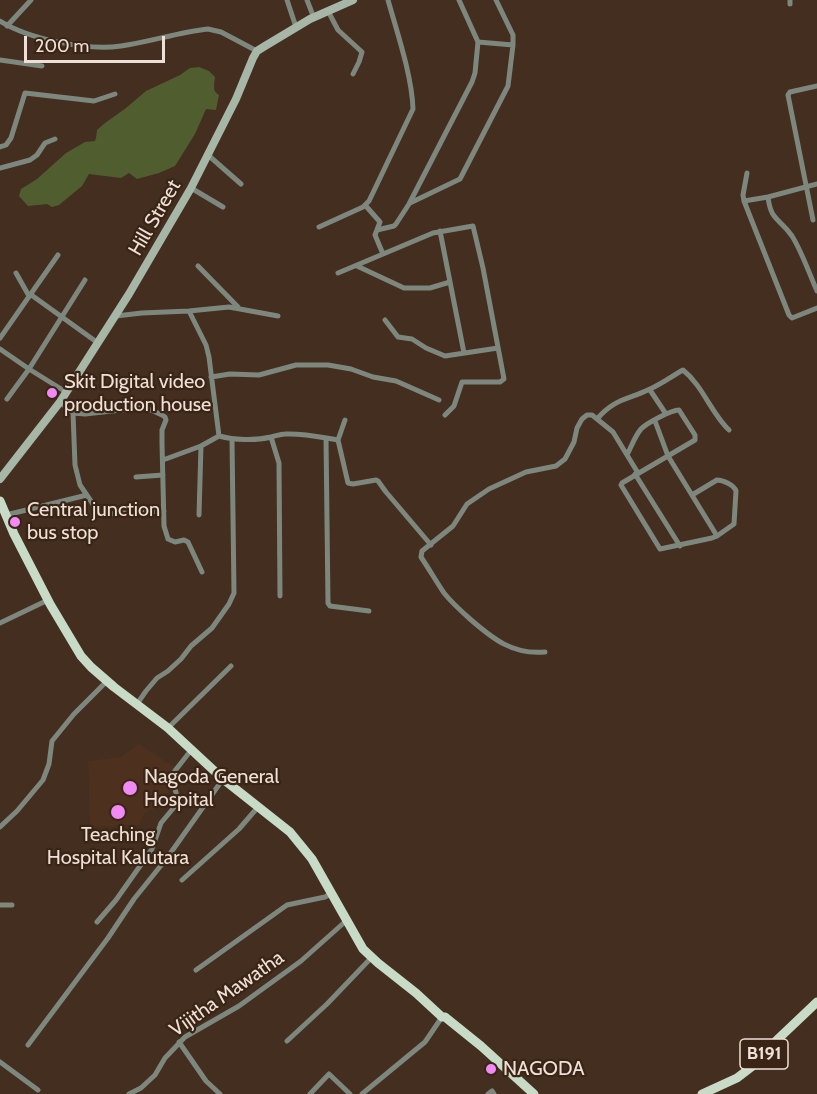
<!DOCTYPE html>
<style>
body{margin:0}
#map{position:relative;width:817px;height:1094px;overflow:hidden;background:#432e1f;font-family:Cabin,sans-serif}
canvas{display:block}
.scale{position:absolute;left:24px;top:36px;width:141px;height:27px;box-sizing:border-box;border:3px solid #efe0d7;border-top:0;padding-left:8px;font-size:18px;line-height:21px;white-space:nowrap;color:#efe0d7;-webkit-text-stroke:4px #392415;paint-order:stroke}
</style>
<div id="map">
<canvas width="817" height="1094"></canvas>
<div class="scale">200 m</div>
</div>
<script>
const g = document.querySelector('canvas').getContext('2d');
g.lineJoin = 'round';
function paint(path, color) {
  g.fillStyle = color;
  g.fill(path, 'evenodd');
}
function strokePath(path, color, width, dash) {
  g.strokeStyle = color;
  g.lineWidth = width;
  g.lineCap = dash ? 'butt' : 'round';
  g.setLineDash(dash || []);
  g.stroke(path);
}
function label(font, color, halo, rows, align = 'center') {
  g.font = font + ' Cabin,sans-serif';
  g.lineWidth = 4.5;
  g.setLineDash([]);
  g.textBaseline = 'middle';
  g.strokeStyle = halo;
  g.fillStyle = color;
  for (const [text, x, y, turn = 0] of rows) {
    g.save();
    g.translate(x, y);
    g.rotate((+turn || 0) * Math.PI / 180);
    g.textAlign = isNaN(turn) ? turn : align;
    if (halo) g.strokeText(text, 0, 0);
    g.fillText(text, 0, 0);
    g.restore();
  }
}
const built = new Path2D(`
 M139 744 179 770 161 806 145 813 138 825 90 827 88 761 121 757Z`);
const green = new Path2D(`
 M199 67 209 71 215 77C214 85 212 91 219 95L216 110 206 109 195 134 175 166 159 173 137 179 129 173 121 178 89 174 82 186 59 205 52 207 47 204 28 206 19 196 21 189 37 179 66 153 85 142 95 141 96 138 97 130 105 123 126 108 146 91 180 75 190 68Z`);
const street = new Path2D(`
 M287 0 296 27
 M307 0 314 18
 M790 0V4
 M328 11 338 30 362 52 359 62 353 74
 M0 21C29 39 87 51 121 46 150 42 179 32 208 29L221 32 257 51
 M7 26 31 0
 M478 42 513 45
 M0 60 42 66
 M0 147 6 145 11 138 25 93 94 101 115 94
 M208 155 241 184
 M0 168 30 160 37 155 45 143 55 139
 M747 173 743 195 744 201 789 315 792 318 817 308
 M191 188 223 207
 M768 197C771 222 780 218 792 236 802 252 809 273 817 291
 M744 201 768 197 817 184
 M410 203 460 179 508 86 513 45V35L496 0
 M365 205 380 222 375 235 383 254
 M813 220 788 95 790 92 817 86
 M319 227 363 207 369 201 413 109C412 76 397 32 388 0
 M377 230 394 226 396 224 409 204 472 82 475 73 478 42 459 0
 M440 231 464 353
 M198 266 238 307
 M357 266 404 288H430L450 282
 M16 273 29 296
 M338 273 433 233 473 226 483 268 504 379 500 382H462L454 406 445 415
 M30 294 98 343
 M189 311 206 345 209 357 219 436C234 440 255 441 271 437 276 436 280 434 285 434 303 433 320 437 338 440
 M116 316 142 313 189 311 229 307 278 316
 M385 320 398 337 412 339 426 348 445 356 498 348
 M0 338 58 255
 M0 349 29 369 7 399
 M211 377 230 374 259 375 296 365H328L351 369 373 377 396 381 439 400
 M650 390 666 414
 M66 392 29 369 85 280
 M60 402 73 413 85 414 139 408 151 410 162 415 165 417 166 420 162 430V443L164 526 168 539 175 542 184 540 188 542 202 572
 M73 413 75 465 80 485 95 507 106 514 164 511
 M597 419 613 432 638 473
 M345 420 338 440 348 483 353 484 376 480 378 481 386 492 431 545
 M655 421 668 456 717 536
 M271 437 279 463 280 596
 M326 438 328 603 330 606 369 611
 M627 455C631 447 635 436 641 429 647 423 671 410 679 410L695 435V440L622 483 621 485 660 549 712 538 717 536 734 524 736 491C734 485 723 480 717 480L692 495
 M163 460 201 446 219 436
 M635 474 680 546
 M136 477 163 475
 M6 515 87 495
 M199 515 201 446
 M0 623 48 600
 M545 652C513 655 493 639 470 619 461 611 452 603 444 593 436 581 429 569 421 557L422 551 453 526 467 504 489 489 526 472 556 466 565 459 574 442 577 428 582 419 587 415H592L597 419C615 398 628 400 650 389 662 384 672 376 683 370 703 386 711 413 729 430
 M137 704 146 691 157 678 168 671 181 659 191 646 212 628 229 604 234 593 232 439
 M168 728 231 666
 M0 827 17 811 43 780 49 764 52 741 74 714 107 681
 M182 880 239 829 258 807
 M0 905H12
 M97 922 116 900 152 849 161 823 176 805 177 796 174 786V772L192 749
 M196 970 287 905 325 897 332 893
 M287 1041 327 1004 372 957
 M179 1042 206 1081 220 1094
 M28 1045 108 938 134 899 167 858 223 779
 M0 1062 38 1090
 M129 1094 141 1088 155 1075 165 1058 185 1037 239 1006 301 961 347 920
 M310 1094 329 1074 350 1094
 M362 1094 425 1042 442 1017
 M488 1094 492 1091 494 1094`);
const secondary = new Path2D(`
 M0 479 60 402 129 294 191 188 236 99 253 58 257 51 265 46 310 19 353 0`);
const primary = new Path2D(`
 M0 501 14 534 50 604 81 656 91 667 114 687 168 728 223 779 290 832 312 859 363 949 378 963 416 993 442 1017H445L481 1046 534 1094
 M702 1094 737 1078 754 1065 777 1040 817 1002`);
const markers = [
 [52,393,6,"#f28af3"],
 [15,522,6,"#f28af3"],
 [130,788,8,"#f28af3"],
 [118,812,8,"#f28af3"],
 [491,1069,6,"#f28af3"]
];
const shields = [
 [764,1054,48]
];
const shieldNames = [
 ["B191",764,1054]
];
const streetNames = [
 ["Hill Street",155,218,-60],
 ["Vijitha Mawatha",227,994,-35]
];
const poiNames = [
 ["Skit Digital video",64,382],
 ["production house",64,405],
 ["Central junction",27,510],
 ["bus stop",27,533],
 ["Nagoda General",144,777],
 ["Hospital",144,800],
 ["Teaching",118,835,"center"],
 ["Hospital Kalutara",118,858,"center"],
 ["NAGODA",503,1069]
];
paint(built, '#4d311e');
paint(green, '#505e2f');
strokePath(street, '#7d877d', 5);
strokePath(secondary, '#a7b7a7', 8);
strokePath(primary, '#c7dbc7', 9);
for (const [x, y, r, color] of markers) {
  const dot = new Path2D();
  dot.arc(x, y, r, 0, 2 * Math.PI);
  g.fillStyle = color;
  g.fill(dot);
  strokePath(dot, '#392415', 2);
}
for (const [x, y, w] of shields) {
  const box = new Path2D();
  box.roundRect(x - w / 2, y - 15, w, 30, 4.5);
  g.fillStyle = '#392415';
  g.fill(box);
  strokePath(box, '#efe0d7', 1.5);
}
label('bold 18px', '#efe0d7', null, shieldNames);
label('20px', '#efe0d7', '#392415', streetNames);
label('20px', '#efe0d7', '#392415', poiNames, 'left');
</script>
